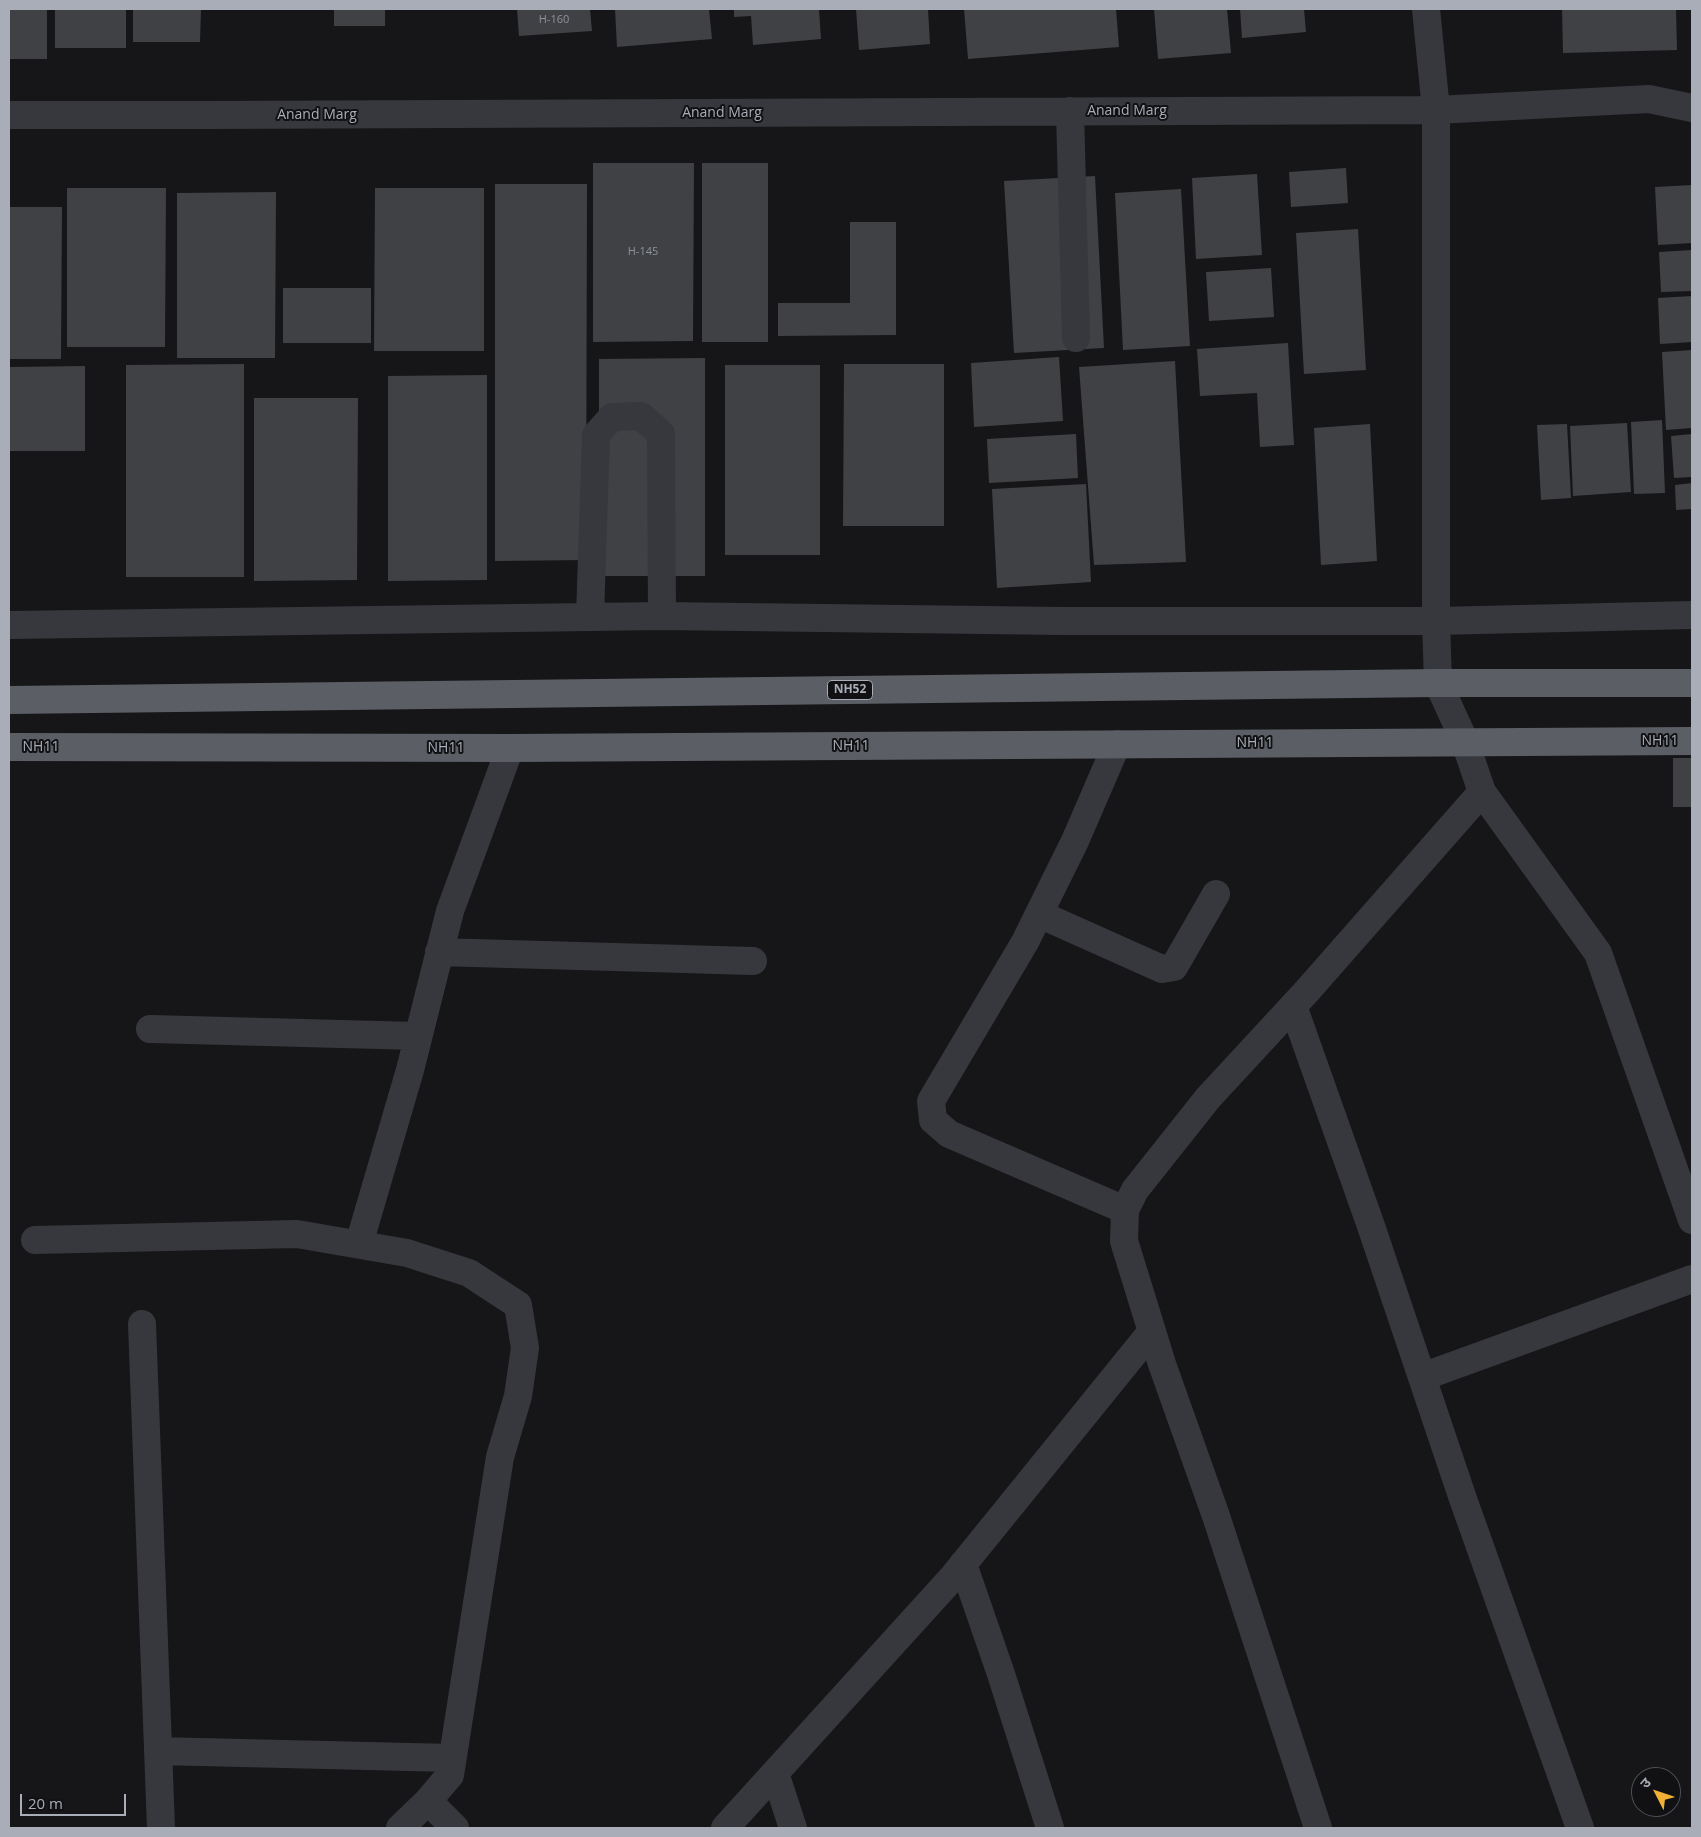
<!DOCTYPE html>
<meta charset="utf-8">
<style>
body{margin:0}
#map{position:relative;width:1701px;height:1837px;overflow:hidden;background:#161618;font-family:"Open Sans","Noto Sans Devanagari",sans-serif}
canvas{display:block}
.frame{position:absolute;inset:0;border:10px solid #a8adb8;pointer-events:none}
.north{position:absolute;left:1631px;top:1767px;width:50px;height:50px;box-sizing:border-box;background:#111113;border:1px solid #4d4f55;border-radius:50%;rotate:311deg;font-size:14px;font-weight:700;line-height:20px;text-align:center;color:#a8adb8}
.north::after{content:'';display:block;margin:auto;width:18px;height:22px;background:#f2b134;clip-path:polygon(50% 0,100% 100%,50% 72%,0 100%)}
.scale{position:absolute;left:20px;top:1794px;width:106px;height:22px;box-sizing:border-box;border:2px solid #a8adb8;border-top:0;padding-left:6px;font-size:15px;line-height:18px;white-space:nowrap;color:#a8adb8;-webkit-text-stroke:4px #111113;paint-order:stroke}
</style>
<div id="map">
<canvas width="1701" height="1837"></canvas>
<div class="frame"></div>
<div class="north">उ</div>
<div class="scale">20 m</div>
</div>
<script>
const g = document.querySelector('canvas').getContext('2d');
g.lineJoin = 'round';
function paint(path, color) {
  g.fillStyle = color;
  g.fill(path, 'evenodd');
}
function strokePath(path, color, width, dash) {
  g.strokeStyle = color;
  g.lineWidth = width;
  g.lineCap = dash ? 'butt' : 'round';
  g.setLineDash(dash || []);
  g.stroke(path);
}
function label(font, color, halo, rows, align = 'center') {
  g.font = font + ' "Open Sans",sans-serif';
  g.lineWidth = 4;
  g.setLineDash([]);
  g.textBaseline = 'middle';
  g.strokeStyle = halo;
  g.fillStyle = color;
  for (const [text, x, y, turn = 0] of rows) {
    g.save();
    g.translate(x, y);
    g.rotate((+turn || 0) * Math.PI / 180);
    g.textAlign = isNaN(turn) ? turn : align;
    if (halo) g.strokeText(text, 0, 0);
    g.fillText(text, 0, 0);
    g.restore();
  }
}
const building = new Path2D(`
 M9 9H47V59H9Z
 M55 9H126V48H55Z
 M133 9H201L200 42H133Z
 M334 9H385V26H334Z
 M517 9H590L592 31 519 36Z
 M615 9H709L712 39 617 47Z
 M734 9H819L821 39 753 45 751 16 734 17Z
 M856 9H928L930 44 859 50Z
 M964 9H1116L1119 47 968 59Z
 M1154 9H1227L1231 53 1158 59Z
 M1240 9H1304L1306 32 1242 38Z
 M1562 9H1676L1677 50 1563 53Z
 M593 163H694L693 341 593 342Z
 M702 163H768V342H702Z
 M1346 168 1348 203 1291 207 1289 172Z
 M1257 174 1262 255 1196 259 1192 178Z
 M1095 176 1104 348 1014 353 1004 181Z
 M495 184H587L586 560 495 561Z
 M1692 185V243L1658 245 1655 187Z
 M67 188H166L165 347H67Z
 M375 188H484V351H374Z
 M1181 189 1190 346 1123 350 1115 193Z
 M276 192 275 358H177V193Z
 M9 207H62L61 359H9Z
 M850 222H896V335L778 336V303H850Z
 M1358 229 1366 370 1304 374 1296 233Z
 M1692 250V291L1661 292 1659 252Z
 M1271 268 1274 317 1209 321 1206 272Z
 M283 288H371V343H283Z
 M1692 296V342L1660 344 1658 298Z
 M1288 343 1294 445 1260 447 1257 393 1200 396 1197 349Z
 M1692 350V428L1666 430 1662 352Z
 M1059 357 1063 421 974 427 971 363Z
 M705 358V576H599V359Z
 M1175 361 1186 562 1094 565 1079 367Z
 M244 364V577H126V365Z
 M844 364H944V526H843Z
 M725 365H820V555H725Z
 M85 366V451H9V367Z
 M487 375V580L388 581V376Z
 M254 398H358L357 580 254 581Z
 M1662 420 1665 493 1634 494 1631 422Z
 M1627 423 1631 492 1573 496 1570 426Z
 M1370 424 1377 561 1321 565 1314 428Z
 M1567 424 1571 498 1541 500 1537 425Z
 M1076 434 1078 478 989 483 987 439Z
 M1692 434V477L1674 478 1671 436Z
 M1692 483V509L1676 510 1675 485Z
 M1086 484 1091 582 997 588 992 489Z
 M1673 758H1692V807H1673Z`);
const minor = new Path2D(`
 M1426 9 1436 110V621L1438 683 1465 742 1482 792 1598 953 1692 1220
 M1070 111 1076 338
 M9 115H205L1436 110 1649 99 1692 108
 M590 617 596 435 612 417 641 416 661 434 662 616
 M9 625 662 616 1063 621H1436L1692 615
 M1117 744 1075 841 1025 942 931 1101 933 1120 949 1134 1125 1210
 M1039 914 1162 969 1174 967 1216 894
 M439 952 753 961
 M1293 1006 1371 1226 1462 1496 1580 1828
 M150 1029 418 1036
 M35 1240 297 1234 407 1253 469 1273 518 1305 525 1348 518 1396 500 1457 450 1775 428 1801 400 1828
 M359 1244 410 1070 450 911 510 748
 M142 1324 161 1828
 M1422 1377 1692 1279
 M963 1564 1001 1674 1050 1828
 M158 1751 452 1758
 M775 1773 793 1828
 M428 1801 455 1828
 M725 1828 952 1578 1152 1331
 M1318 1828 1216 1516 1162 1364 1124 1241 1125 1210 1135 1190 1208 1098 1307 991 1482 792`);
const trunk = new Path2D(`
 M9 700 1438 683H1692
 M9 747 510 748 1692 741`);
const numberNames = [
 ["H-160",554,20],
 ["H-145",643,252]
];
const shields = [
 [850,690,45]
];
const shieldNames = [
 ["NH52",850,690]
];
const streetNames = [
 ["Anand Marg",1127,111],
 ["Anand Marg",722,113],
 ["Anand Marg",317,115],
 ["NH11",1660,741],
 ["NH11",1255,743],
 ["NH11",851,746],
 ["NH11",41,747],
 ["NH11",446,748]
];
paint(building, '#404145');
strokePath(minor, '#37383d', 28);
strokePath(trunk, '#5b5e65', 28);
label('11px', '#8e929b', null, numberNames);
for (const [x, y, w] of shields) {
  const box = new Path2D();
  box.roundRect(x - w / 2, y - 9.5, w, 19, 4);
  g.fillStyle = '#111113';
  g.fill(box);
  strokePath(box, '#a8adb8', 1);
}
label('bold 12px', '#a8adb8', null, shieldNames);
label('14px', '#a8adb8', '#111113', streetNames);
</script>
